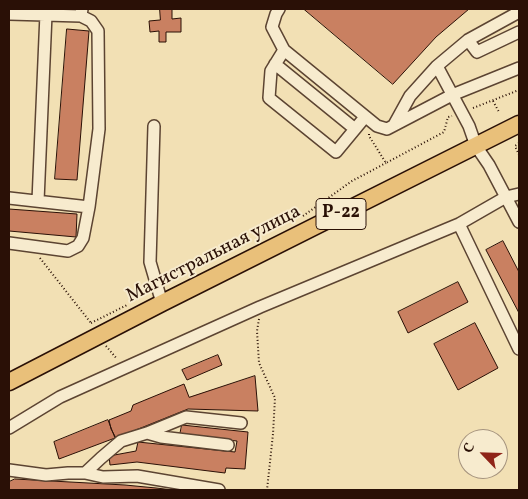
<!DOCTYPE html>
<meta charset="utf-8">
<style>
body{margin:0}
#map{position:relative;width:528px;height:499px;overflow:hidden;background:#f2e0b4;font-family:Vollkorn,serif}
canvas{display:block}
.frame{position:absolute;inset:0;border:10px solid #2a1006;pointer-events:none}
.north{position:absolute;left:458px;top:429px;width:50px;height:50px;box-sizing:border-box;background:#f7ebce;border:1px solid #a5937e;border-radius:50%;rotate:294deg;font-size:14px;font-weight:700;line-height:20px;text-align:center;color:#2a1006}
.north::after{content:'';display:block;margin:auto;width:18px;height:22px;background:#8f2418;clip-path:polygon(50% 0,100% 100%,50% 72%,0 100%)}
</style>
<div id="map">
<canvas width="528" height="499"></canvas>
<div class="frame"></div>
<div class="north">С</div>
</div>
<script>
const g = document.querySelector('canvas').getContext('2d');
g.lineJoin = 'round';
function paint(path, color) {
  g.fillStyle = color;
  g.fill(path, 'evenodd');
}
function strokePath(path, color, width, dash) {
  g.strokeStyle = color;
  g.lineWidth = width;
  g.lineCap = dash ? 'butt' : 'round';
  g.setLineDash(dash || []);
  g.stroke(path);
}
function label(font, color, halo, rows, align = 'center') {
  g.font = font + ' Vollkorn,serif';
  g.lineWidth = 4;
  g.setLineDash([]);
  g.textBaseline = 'middle';
  g.strokeStyle = halo;
  g.fillStyle = color;
  for (const [text, x, y, turn = 0] of rows) {
    g.save();
    g.translate(x, y);
    g.rotate((+turn || 0) * Math.PI / 180);
    g.textAlign = isNaN(turn) ? turn : align;
    if (halo) g.strokeText(text, 0, 0);
    g.fillText(text, 0, 0);
    g.restore();
  }
}
const building = new Path2D(`
 M160 9H172V19L181 18V32H166V42H159V31L150 32 149 21 160 20Z
 M304 9H469L436 37 393 84Z
 M67 29 89 31 77 180 55 179Z
 M9 209 77 214 76 237 9 231Z
 M503 241 519 272V313L486 250Z
 M458 282 468 302 408 333 398 312Z
 M475 323 498 368 458 390 434 344Z
 M218 355 222 365 187 380 182 370Z
 M255 376 258 411 188 409 116 438 111 429 109 420 131 411 133 405 184 384 189 397Z
 M108 420 115 438 59 459 54 442Z
 M182 425 248 432 245 469 226 468 225 473 137 462 110 465 109 456 136 451 138 442 235 452 237 441 180 435Z
 M15 479 125 485 156 488 173 490H9V482Z`);
const path = new Path2D(`
 M493 101 499 112
 M473 108 519 90
 M369 134V136L386 163 444 132 448 117 452 116
 M519 143 515 146 519 155
 M303 216 352 181 386 163
 M40 258 91 323
 M259 319 257 331 259 363 275 398 273 434 267 490
 M91 323 127 305
 M106 346 117 359`);
const minor = new Path2D(`
 M279 9 276 14 272 27 284 50 377 126 387 129 452 95 519 68
 M519 12 468 40 437 66 469 126 476 146 489 165 519 222
 M9 14 81 16
 M468 40 477 52 519 32
 M284 50 271 71 269 98 336 152 365 117
 M275 64 355 129
 M394 125 410 96 437 66
 M154 126 150 262 162 303
 M9 198 89 207 99 129 98 31 91 21 81 16 82 9
 M38 201 46 14
 M459 224 519 349
 M9 243 68 251 78 246 83 238 89 207
 M9 428 60 397 260 307 459 224 506 197 519 194
 M147 433 161 437 228 445
 M9 470 46 475 68 473H85L103 477 137 476 219 490
 M85 473 101 458 121 441 147 433 186 417 241 423`);
const highway = new Path2D(`
 M9 382 162 303 519 124`);
const shields = [
 [341,214,50]
];
const shieldNames = [
 ["Р-22",341,214]
];
const streetNames = [
 ["Магистральная улица",214,255,-27]
];
paint(building, '#c98061');
strokePath(building, '#2a1006', 1);
strokePath(minor, '#5c4432', 14);
strokePath(highway, '#2a1006', 19);
strokePath(path, '#2a1006', 2, [1, 2.5]);
strokePath(minor, '#f7ebce', 11);
strokePath(highway, '#e9c07a', 16);
for (const [x, y, w] of shields) {
  const box = new Path2D();
  box.roundRect(x - w / 2, y - 15.5, w, 31, 4);
  g.fillStyle = '#f7ebce';
  g.fill(box);
  strokePath(box, '#2a1006', 1);
}
label('bold 18px', '#2a1006', null, shieldNames);
label('19px', '#2a1006', '#f7ebce', streetNames);
</script>
